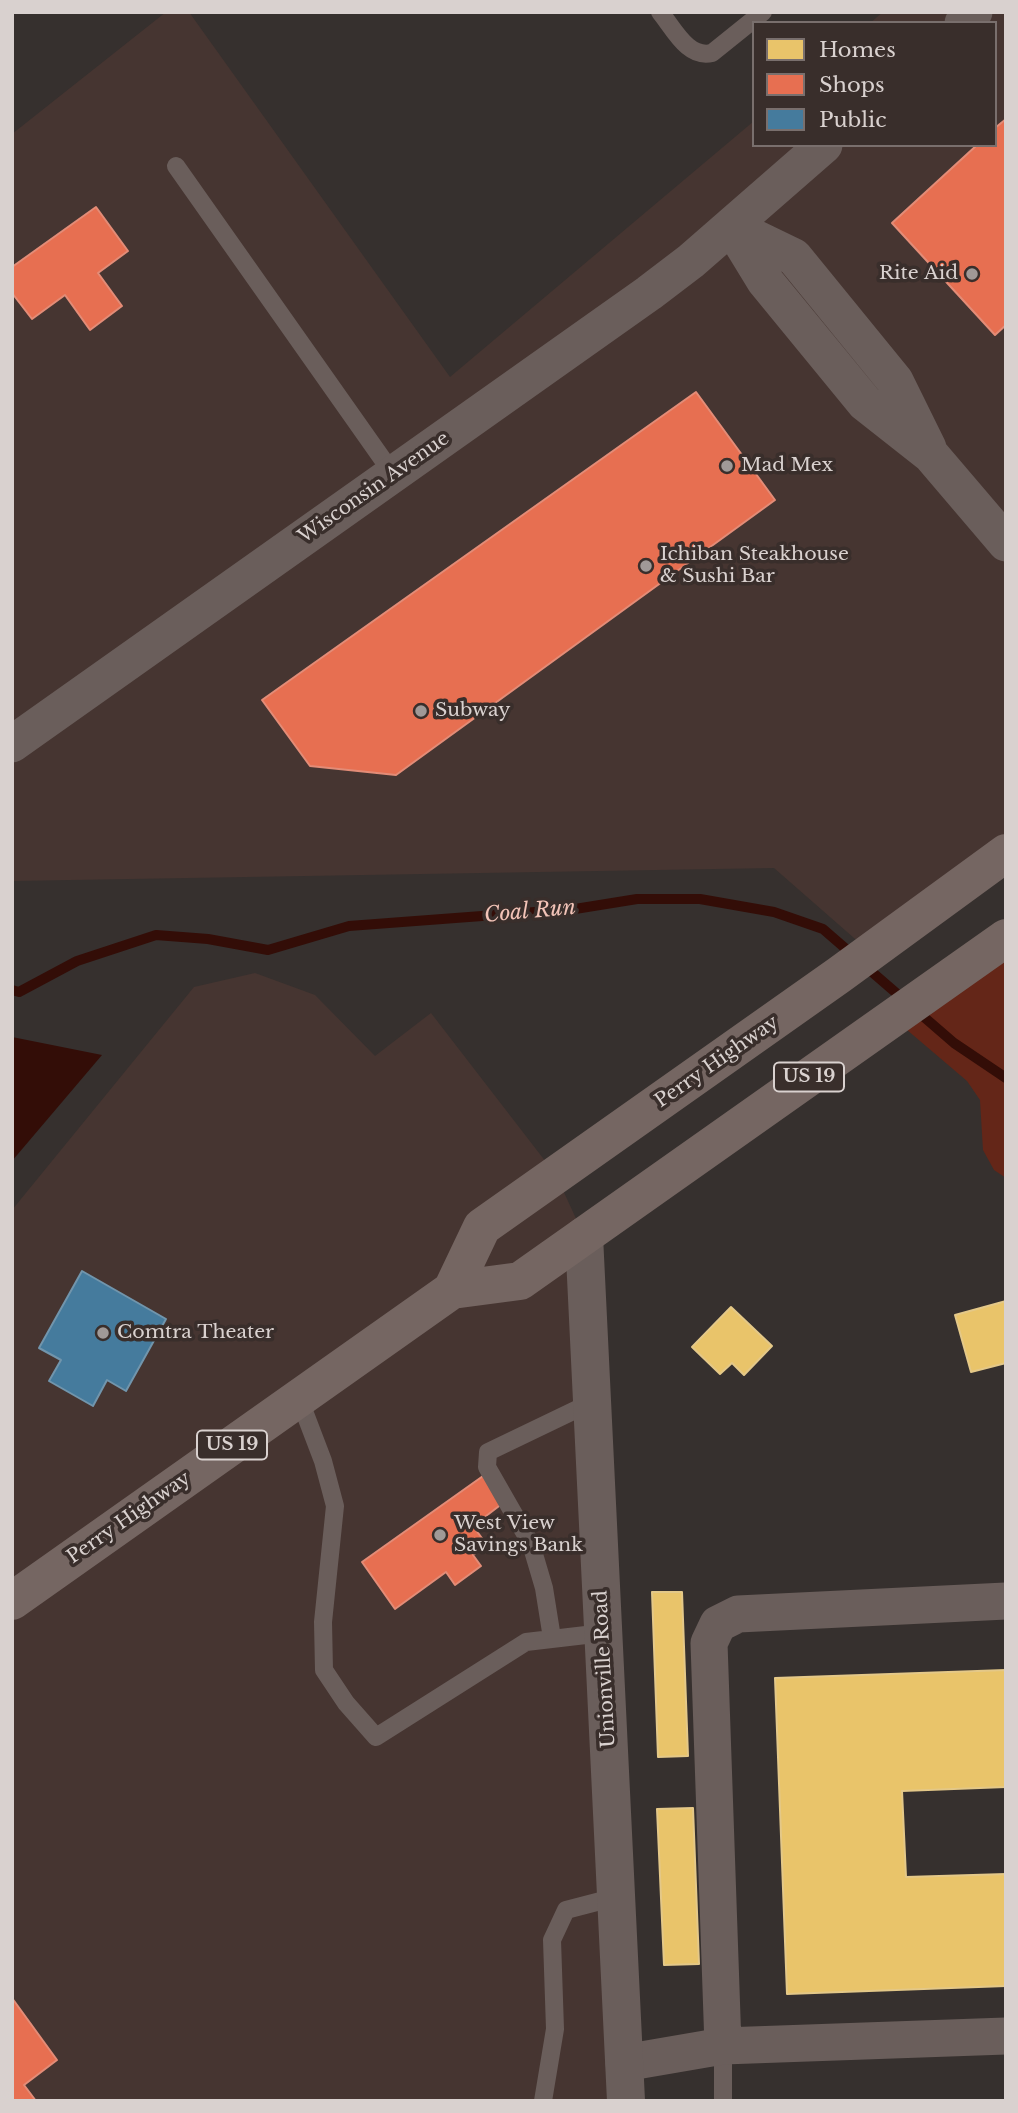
<!DOCTYPE html>
<style>
body{margin:0}
#map{position:relative;width:1018px;height:2113px;overflow:hidden;background:#36302e;font-family:"Libre Baskerville",serif}
canvas{display:block}
.frame{position:absolute;inset:0;border:14px solid #d9d1cf;pointer-events:none}
.legend{position:absolute;left:752px;top:21px;width:245px;height:126px;box-sizing:border-box;background:#392e2b;border:2px solid #796f6d;margin:0;padding:9px 12px;list-style:none;font-size:21px;color:#d9d1cf}
.legend li{display:flex;align-items:center;gap:14px;height:35px}
.legend b{width:35px;border:2px solid #796f6d}
</style>
<div id="map">
<canvas width="1018" height="2113"></canvas>
<div class="frame"></div>
<ul class="legend">
<li><b style="height:19px;background:#e9c46a"></b>Homes</li>
<li><b style="height:19px;background:#e76f51"></b>Shops</li>
<li><b style="height:19px;background:#457b9d"></b>Public</li>
</ul>
</div>
<script>
const g = document.querySelector('canvas').getContext('2d');
g.lineJoin = 'round';
function paint(path, color) {
  g.fillStyle = color;
  g.fill(path, 'evenodd');
}
function strokePath(path, color, width, dash) {
  g.strokeStyle = color;
  g.lineWidth = width;
  g.lineCap = dash ? 'butt' : 'round';
  g.setLineDash(dash || []);
  g.stroke(path);
}
function label(font, color, halo, rows, align = 'center') {
  g.font = font + ' "Libre Baskerville",serif';
  g.lineWidth = 7;
  g.setLineDash([]);
  g.textBaseline = 'middle';
  g.strokeStyle = halo;
  g.fillStyle = color;
  for (const [text, x, y, turn = 0] of rows) {
    g.save();
    g.translate(x, y);
    g.rotate((+turn || 0) * Math.PI / 180);
    g.textAlign = isNaN(turn) ? turn : align;
    if (halo) g.strokeText(text, 0, 0);
    g.fillText(text, 0, 0);
    g.restore();
  }
}
const built = new Path2D(`
 M166 12H189L450 377 754 121V145H995V23H870L883 12H1006V853L870 952 774 868 12 881V134Z
 M255 973 315 995 375 1056 431 1013 556 1175 584 1236 626 2101H12V1210L194 987Z`);
const green = new Path2D(`
 M1006 938V1178L994 1170 983 1150 980 1100 967 1081 893 1018Z`);
const water = new Path2D(`
 M12 1037 102 1055 12 1161Z`);
const homes = new Path2D(`
 M1006 1301V1363L971 1372 955 1315Z
 M731 1307 772 1346 744 1375 732 1363 720 1374 692 1347Z
 M652 1592H682L688 1756 658 1757Z
 M1006 1670V1787L902 1791 906 1877 1006 1874V1986L787 1994 775 1678Z
 M693 1808 699 1964 664 1965 657 1809Z`);
const shops = new Path2D(`
 M1006 119V325L995 335 892 223 977 145H995V128Z
 M96 207 128 251 98 273 122 306 90 330 65 295 32 319 12 293V267Z
 M696 392 775 500 396 775 310 766 262 700Z
 M483 1476 503 1503 473 1526 487 1545 473 1555 481 1566 455 1585 446 1572 395 1609 362 1562Z
 M12 1998 57 2060 24 2085 36 2101H12Z`);
const public = new Path2D(`
 M82 1271 166 1319 126 1391 107 1380 93 1406 49 1381 61 1360 39 1348Z`);
const stream = new Path2D(`
 M865 966 954 1043 1006 1078
 M12 990 19 992 77 961 156 935 208 939 268 950 349 926 575 909 637 899H700L774 912 823 929 853 955`);
const service = new Path2D(`
 M660 12C674 29 688 59 712 53L763 12
 M176 166 393 474
 M299 1398 323 1461 335 1506 323 1622 324 1670 346 1703 376 1737 526 1642 603 1633
 M552 1638 544 1588 531 1544 487 1467 488 1452 592 1402
 M723 2046V2101
 M543 2101 555 2029 552 1940 566 1910 616 1897`);
const minor = new Path2D(`
 M963 23 974 12
 M732 227 765 281 865 403 931 455 1006 543
 M732 227 794 257 895 381 928 448
 M12 744 649 293 691 261 824 145
 M723 2046 1006 2036
 M624 2063 723 2046 709 1643 718 1624 738 1614 1006 1601`);
const tertiary = new Path2D(`
 M584 1236 626 2101`);
const primary = new Path2D(`
 M452 1290 482 1227 839 975 1006 853
 M12 1601 452 1290 520 1281 1006 938`);
const markers = [
 [972,274,7,"#a09997"],
 [727,466,7,"#a09997"],
 [646,566,7,"#a09997"],
 [421,711,7,"#a09997"],
 [103,1333,7,"#a09997"],
 [440,1535,7,"#a09997"]
];
const shields = [
 [809,1077,70],
 [232,1445,70]
];
const shieldNames = [
 ["US 19",809,1077],
 ["US 19",232,1445]
];
const poiNames = [
 ["Rite Aid",958,274,"right"],
 ["Mad Mex",741,466],
 ["Ichiban Steakhouse",660,555],
 ["& Sushi Bar",660,577],
 ["Subway",435,711],
 ["Comtra Theater",117,1333],
 ["West View",454,1524],
 ["Savings Bank",454,1546]
];
const streetNames = [
 ["Wisconsin Avenue",374,488,-35],
 ["Perry Highway",717,1062,-35],
 ["Perry Highway",129,1518,-35],
 ["Unionville Road",605,1669,-93]
];
const waterNames = [
 ["Coal Run",530,912,-5]
];
paint(built, '#463531');
paint(green, '#642618');
paint(water, '#330d07');
paint(homes, '#e9c46a');
strokePath(homes, '#e4c888', 2);
paint(shops, '#e76f51');
strokePath(shops, '#e38c77', 2);
paint(public, '#457b9d');
strokePath(public, '#7195ac', 2);
strokePath(stream, '#330d07', 10);
strokePath(service, '#6a5e5b', 18);
strokePath(minor, '#6a5e5b', 37);
strokePath(tertiary, '#6a5e5b', 38);
strokePath(primary, '#756662', 38);
for (const [x, y, r, color] of markers) {
  const dot = new Path2D();
  dot.arc(x, y, r, 0, 2 * Math.PI);
  g.fillStyle = color;
  g.fill(dot);
  strokePath(dot, '#392e2b', 2.5);
}
for (const [x, y, w] of shields) {
  const box = new Path2D();
  box.roundRect(x - w / 2, y - 14.5, w, 29, 5);
  g.fillStyle = '#392e2b';
  g.fill(box);
  strokePath(box, '#d9d1cf', 2);
}
label('bold 18px', '#d9d1cf', null, shieldNames);
label('19px', '#d9d1cf', '#392e2b', poiNames, 'left');
label('19px', '#d9d1cf', '#392e2b', streetNames);
label('italic 21px', '#f2c3b7', '#392e2b', waterNames);
</script>
